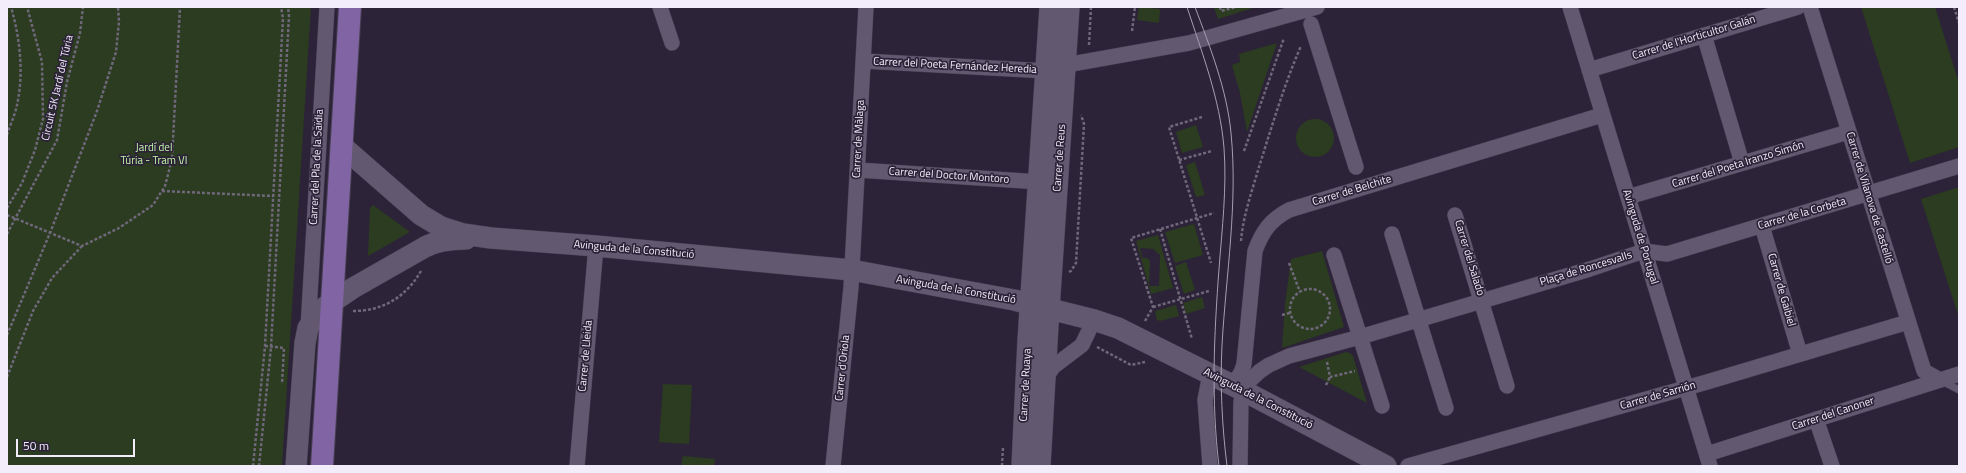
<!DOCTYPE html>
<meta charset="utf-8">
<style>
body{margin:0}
#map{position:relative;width:1966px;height:473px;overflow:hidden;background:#2c2338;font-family:"Titillium Web",sans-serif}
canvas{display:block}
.frame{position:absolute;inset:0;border:8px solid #f3edfb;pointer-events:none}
.scale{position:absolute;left:16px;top:439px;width:119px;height:18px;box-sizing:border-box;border:2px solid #f3edfb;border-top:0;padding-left:5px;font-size:12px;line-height:14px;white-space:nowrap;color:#f3edfb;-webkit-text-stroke:3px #2c2338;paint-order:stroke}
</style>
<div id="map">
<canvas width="1966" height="473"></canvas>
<div class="frame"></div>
<div class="scale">50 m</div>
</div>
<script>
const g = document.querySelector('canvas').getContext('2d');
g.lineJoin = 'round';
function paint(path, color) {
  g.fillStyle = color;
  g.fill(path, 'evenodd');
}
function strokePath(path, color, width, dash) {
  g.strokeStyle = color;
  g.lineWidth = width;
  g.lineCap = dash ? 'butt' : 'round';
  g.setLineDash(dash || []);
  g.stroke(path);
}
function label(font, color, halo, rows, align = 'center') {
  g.font = font + ' "Titillium Web",sans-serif';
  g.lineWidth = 3.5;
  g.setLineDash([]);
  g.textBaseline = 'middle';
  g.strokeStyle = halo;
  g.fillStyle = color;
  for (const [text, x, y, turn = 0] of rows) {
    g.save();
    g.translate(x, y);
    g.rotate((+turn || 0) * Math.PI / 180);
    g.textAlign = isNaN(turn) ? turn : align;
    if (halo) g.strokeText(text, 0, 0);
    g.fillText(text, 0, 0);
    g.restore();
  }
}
const green = new Path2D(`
 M7 7H311L282 466H7Z
 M1139 7 1160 9 1159 23 1137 20Z
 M1214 7H1256L1218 19Z
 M1861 7H1935L1959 83V147L1910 163Z
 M1277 43 1247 132 1240 93 1232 65 1240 62 1239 54Z
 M1296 138a19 19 0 1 1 38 0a19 19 0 1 1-38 0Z
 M1196 125 1203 147 1182 153 1176 132Z
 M1195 162 1205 195 1196 197 1186 165Z
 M1959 187V318L1921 199Z
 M373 205 410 232 368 256 370 208Z
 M1194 224 1203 255 1175 263 1165 232Z
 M1158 235 1173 288 1151 294 1136 241ZM1140 248 1153 249 1160 255 1159 286H1149L1150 261 1147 258H1142Z
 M1322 251 1344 327 1282 348 1285 304 1291 259Z
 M1186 262 1195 290 1184 294 1175 266Z
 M1202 297 1205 308 1186 314 1183 303Z
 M1176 305 1179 316 1160 321 1157 320 1155 311Z
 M1346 352 1350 353 1353 356 1367 403 1299 367Z
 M663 384 692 385 689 444 659 442Z
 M683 456 715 459 714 466H681Z`);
const path = new Path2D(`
 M1220 7 1221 11 1236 7
 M1954 7 1959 23
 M1132 31 1135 7
 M1089 45 1091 7
 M1202 117 1169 127 1211 263
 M7 135C10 125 15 115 17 105 24 73 20 38 11 7
 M1244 151 1284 38
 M1179 160 1212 151
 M162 191 273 196
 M7 208 22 183 35 150 43 119 42 62 27 7
 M7 215 82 246 119 228 153 205 165 186 172 159 180 7
 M1160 229 1192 339
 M7 234 57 140 67 82 80 33 83 7
 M1241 241C1243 216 1252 191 1259 167 1272 126 1284 85 1301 46
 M1289 263 1300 292
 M1069 272 1071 271 1076 263 1084 124 1081 115
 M1290 309a20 20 0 1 1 40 0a20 20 0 1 1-40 0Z
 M1153 307 1209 291
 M353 311C383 311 406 297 421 271
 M1282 315 1290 313
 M1145 321 1153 307 1131 238 1214 213
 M7 335 50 233 97 111 116 52 119 21 118 7
 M265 346 284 348 282 384
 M1097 347 1131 365 1145 362
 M1327 362 1330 377 1355 371
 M7 377 33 311 52 278 82 246
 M1326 385 1330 377
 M253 466 265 346 283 18 281 7
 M259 466 271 347 289 16 288 7
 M1002 466 1003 447`);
const lane = new Path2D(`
 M1942 381 1959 390`);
const street = new Path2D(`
 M660 7 672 43
 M1570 7 1710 466
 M1810 7 1924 371 1940 380
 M1311 24 1356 167
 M1704 35 1742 163
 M863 61 1047 71
 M1066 65 1189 43 1317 7
 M1589 70 1798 7
 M858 170 1040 182
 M1628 197 1848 132
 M1455 215 1507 386
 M1762 226 1800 354
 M1392 234 1446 408
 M1334 255 1382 406
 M308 328 327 7
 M1210 374 1205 400 1210 466
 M1045 379 1053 367 1082 345 1094 320
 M1228 383C1239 379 1241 374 1244 364L1255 251C1262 232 1270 220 1289 210L1602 115
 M1816 419 1832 466
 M1707 454 1959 374
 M577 466 596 246
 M833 466 851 287 866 7
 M1240 466 1241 401 1247 383 1260 371 1269 365 1289 356 1360 337 1590 269 1644 251 1667 254 1959 166
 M1408 466 1707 382 1908 322`);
const secondary = new Path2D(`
 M342 146 421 215 441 227 463 234 491 238 596 246 851 270 1014 300 1094 320 1118 328 1244 391 1386 466
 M296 466 305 343 308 328 322 309 353 288 425 247C438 240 452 239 466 239
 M1022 466 1028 340 1050 7
 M1040 466 1048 325 1069 7`);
const primary = new Path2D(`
 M322 466 350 7`);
const tram = new Path2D(`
 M1187 7C1202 53 1220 99 1224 148 1227 188 1222 229 1219 269 1214 335 1211 400 1219 466
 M1195 7C1210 47 1227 90 1231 133 1238 203 1226 275 1222 345 1220 385 1222 426 1227 466`);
const streetNames = [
 ["Carrer de l'Horticultor Galán",1694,38,-17],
 ["Carrer del Poeta Fernández Heredia",955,66,3],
 ["Circuit 5K Jardí del Túria",58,88,-77],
 ["Carrer de Màlaga",859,139,-87],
 ["Carrer de Reus",1060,158,-86],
 ["Carrer del Poeta Iranzo Simón",1738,165,-17],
 ["Carrer del Pla de la Saïdia",317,167,-87],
 ["Carrer del Doctor Montoro",949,176,4],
 ["Carrer de Belchite",1352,191,-17],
 ["Carrer de Vilanova de Castelló",1869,198,73],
 ["Carrer de la Corbeta",1802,214,-16],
 ["Avinguda de Portugal",1640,237,73],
 ["Avinguda de la Constitució",634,250,5],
 ["Carrer del Salado",1469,258,73],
 ["Plaça de Roncesvalls",1586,269,-17],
 ["Avinguda de la Constitució",956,290,10],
 ["Carrer de Gaibiel",1781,290,74],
 ["Carrer de Lleida",586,356,-85],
 ["Carrer d'Oriola",843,368,-84],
 ["Carrer de Ruaya",1026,385,-87],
 ["Carrer de Sarrión",1658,396,-16],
 ["Avinguda de la Constitució",1258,399,27],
 ["Carrer del Canoner",1833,414,-18]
];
const parkNames = [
 ["Jardí del",154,148],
 ["Túria - Tram VI",154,161]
];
paint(green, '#2b3c20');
strokePath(lane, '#453e4f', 8);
strokePath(street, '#453e4f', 16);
strokePath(secondary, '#453e4f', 22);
strokePath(primary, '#453e4f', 24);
strokePath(path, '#6f677a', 2.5, [3, 2]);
strokePath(lane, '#625970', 7);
strokePath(street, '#625970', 15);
strokePath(secondary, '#625970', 21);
strokePath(primary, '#8064a4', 22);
strokePath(tram, '#a69fb0', 1);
label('11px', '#f3edfb', '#2c2338', streetNames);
label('11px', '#c3f6a7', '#2c2338', parkNames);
</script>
